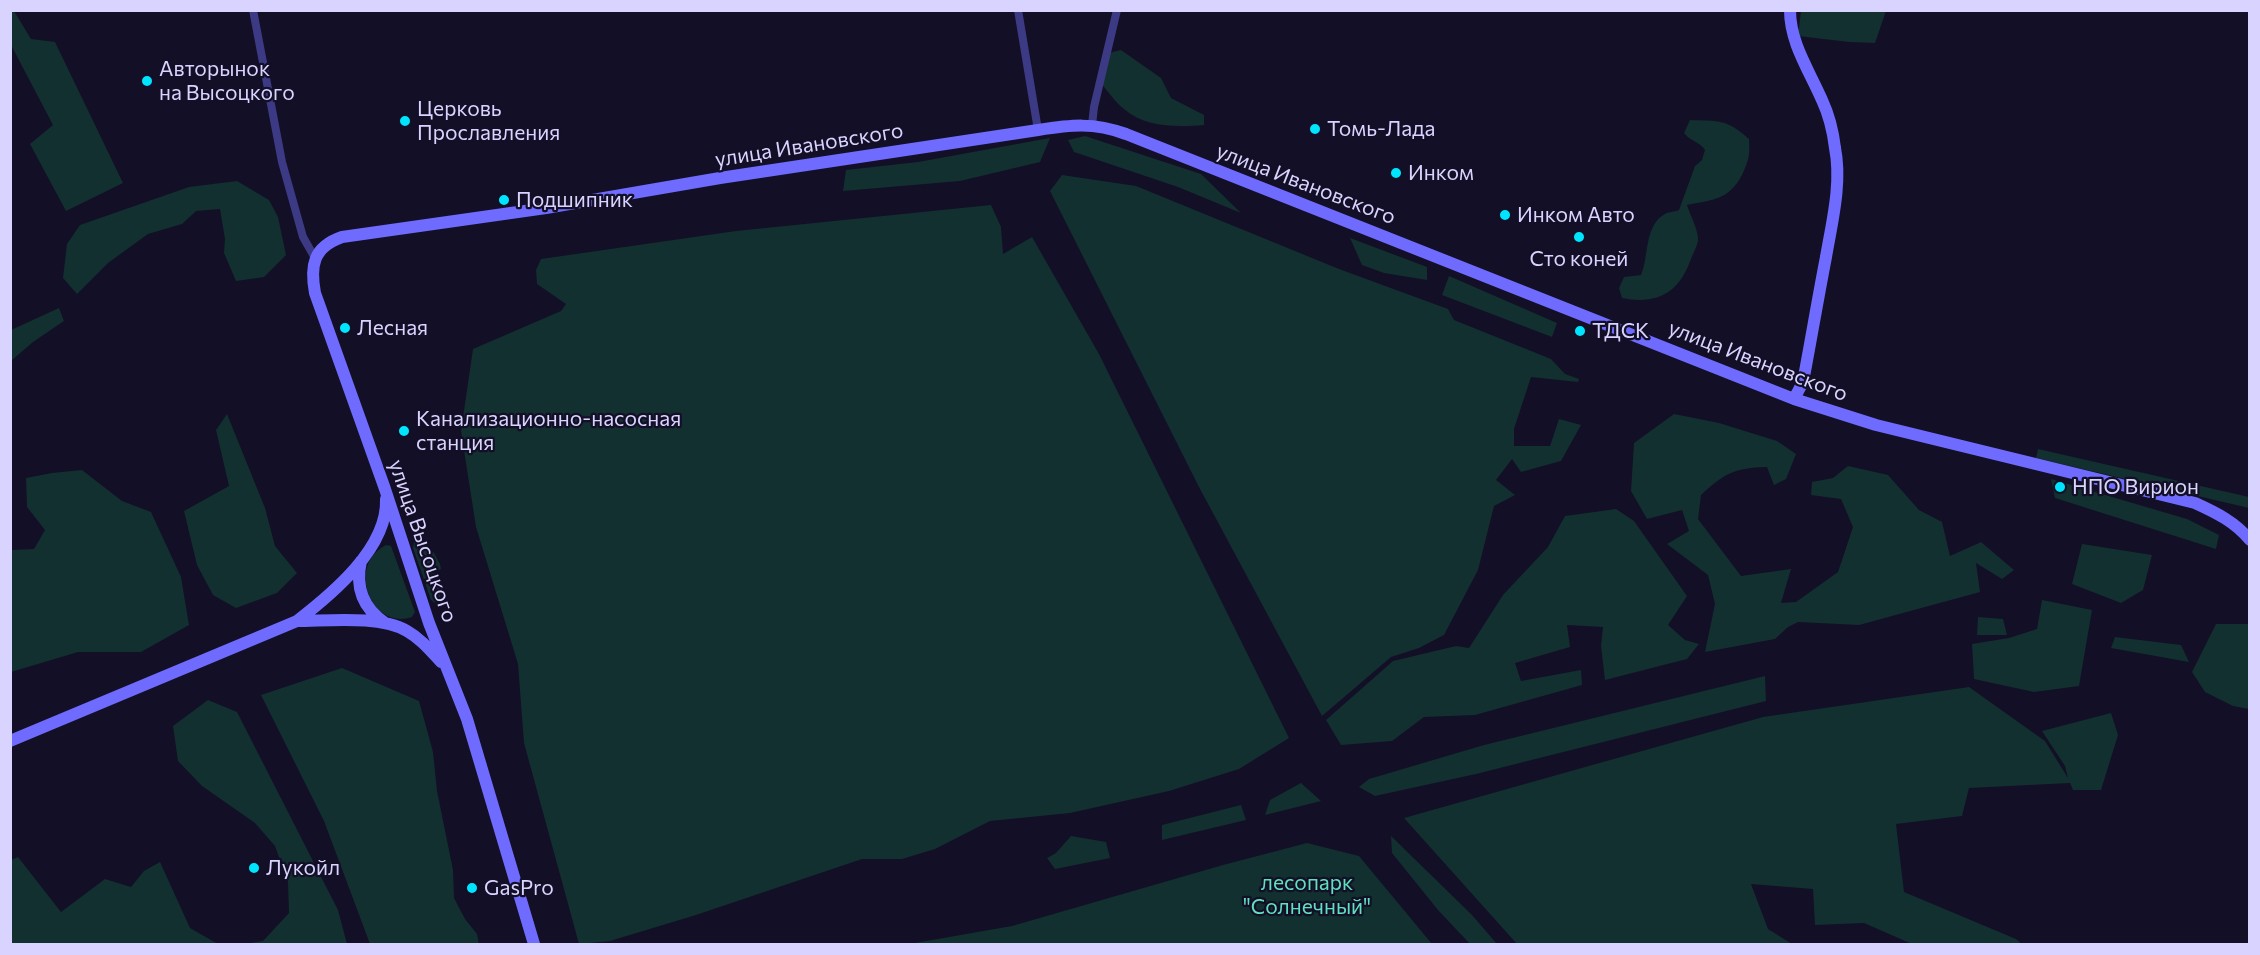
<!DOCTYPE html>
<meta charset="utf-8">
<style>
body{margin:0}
#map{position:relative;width:2260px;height:955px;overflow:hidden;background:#130f26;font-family:Commissioner,sans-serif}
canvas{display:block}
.frame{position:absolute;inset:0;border:12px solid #d9d4ff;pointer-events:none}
</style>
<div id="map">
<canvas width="2260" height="955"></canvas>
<div class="frame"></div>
</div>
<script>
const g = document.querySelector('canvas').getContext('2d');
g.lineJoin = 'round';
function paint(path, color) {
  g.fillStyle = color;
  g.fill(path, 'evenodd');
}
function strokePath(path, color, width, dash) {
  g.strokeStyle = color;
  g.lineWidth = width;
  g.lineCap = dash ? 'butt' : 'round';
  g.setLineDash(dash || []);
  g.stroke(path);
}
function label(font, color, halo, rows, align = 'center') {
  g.font = font + ' Commissioner,sans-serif';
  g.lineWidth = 4.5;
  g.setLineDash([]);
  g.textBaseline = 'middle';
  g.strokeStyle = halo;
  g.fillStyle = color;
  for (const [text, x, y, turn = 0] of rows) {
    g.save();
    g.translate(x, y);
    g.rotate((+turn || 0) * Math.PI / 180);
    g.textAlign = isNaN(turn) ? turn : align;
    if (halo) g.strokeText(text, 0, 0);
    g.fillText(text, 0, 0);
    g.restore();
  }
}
const green = new Path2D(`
 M10 11H14L31 39 55 42 123 183 66 211 30 144 53 125 11 45Z
 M1801 11H1886L1875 43 1849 42 1798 36Z
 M1121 50 1161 78 1171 98 1204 115V125C1177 127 1146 128 1124 109 1115 102 1107 90 1099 81L1105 54Z
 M1690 120C1719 121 1727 119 1749 139 1750 155 1749 160 1742 175 1729 200 1712 200 1687 205 1690 215 1699 231 1698 241 1697 247 1693 253 1691 259 1679 293 1657 305 1622 298L1619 288 1624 277 1641 275C1649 257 1644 225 1665 214 1668 212 1674 212 1679 210L1695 166 1702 160 1705 150C1700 142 1690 141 1684 133Z
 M1085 136 1201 174 1241 213 1178 187 1074 152 1068 140Z
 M1050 138 1040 162 960 181 843 191 846 170 918 162Z
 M1062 175 1136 186 1339 269 1448 309 1454 320 1551 359 1565 374 1579 379 1578 382 1531 377 1514 429V446H1550L1559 419 1581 425 1561 461 1521 472 1512 459 1496 480 1515 495 1494 506 1478 570 1444 635 1419 648 1391 657 1322 716 1199 487 1050 191Z
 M237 181 269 200 278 217 286 255 264 277 236 281 224 253 225 239 220 209 196 211 182 224 148 234 108 263 77 294 63 278 67 244 80 225 189 187Z
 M991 205 1001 227 1003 254 1032 237 1099 354 1289 738 1239 769 1169 791 1070 813 990 821 935 849 902 859H862L696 915 610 941 579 944 524 743 518 664 476 527 461 431 473 349 561 311 566 304 537 284 536 270 541 259 736 231Z
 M1350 238 1427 267V280L1384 273 1362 265Z
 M1449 276 1557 323 1552 337 1442 295Z
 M59 308 64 321 33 342 11 361V330Z
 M227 414 265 508 275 546 297 573 277 593 236 608 213 595 197 565 184 511 229 486 216 430Z
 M1674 414 1719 423 1777 441 1796 454 1786 479 1774 485 1767 467C1734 468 1725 473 1701 495L1698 519 1741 576 1791 569 1781 603 1796 602 1838 572 1853 527 1841 499 1811 495 1812 482 1833 478 1848 466 1888 475 1919 510 1942 522 1950 556 1981 542 2014 570 2002 579 1976 563 1980 592 1859 625 1798 622 1788 627 1775 639 1705 652 1715 604 1708 575 1667 544 1689 531 1682 510 1647 519 1631 491 1634 443Z
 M2038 449 2249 497V508L2036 458Z
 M82 470 122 501 151 512 181 577 189 625 141 652H78L11 672V550L34 549 45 530 27 507 26 478 52 473Z
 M2051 479 2187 519 2219 535 2216 549 2055 498Z
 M1616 509 1634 521 1687 596 1668 625 1685 640 1699 644 1687 659 1605 680 1601 646 1603 627 1567 625 1570 647 1515 663 1521 681 1581 670 1582 685 1475 715 1424 717 1392 741 1341 745 1326 720 1393 661 1456 646 1469 648 1503 595 1548 547 1565 516Z
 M417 541 425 543 434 553 440 564 441 569 434 572 437 586H442L440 597 435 603 431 600 413 548 414 542Z
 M2082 544 2152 555 2143 590 2121 603 2072 584Z
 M386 545 391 546 415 612 412 617C372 631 345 566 386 545Z
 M2042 600 2092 610 2079 686 2034 692 1974 679 1972 644 2009 638 2037 629Z
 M1978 617 2003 619 2007 635H1977Z
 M2216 624H2249V709L2233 706 2205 692 2192 672Z
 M2115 637 2181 645 2189 662 2111 648Z
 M342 668 419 701 433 752 437 791 453 870 454 898 465 919 477 934 479 944H370L324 821 261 695Z
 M1765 676 1766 701 1476 774 1375 796 1359 787 1369 779 1484 745Z
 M1969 687 2045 741 2068 778 2065 766 2042 731 2111 713 2118 735 2101 790H2073L2070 783 1969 788 1962 816 1896 824 1904 892 2016 939 2022 944H1912L1864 923 1815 925 1813 889 1751 884 1768 929 1792 944H1517L1404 818 1763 717Z
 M208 700 237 712 338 910 347 944H244L263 941 289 913 288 882 275 846 255 823 202 786 178 761 173 726Z
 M1301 783 1321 801 1265 815 1270 800Z
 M1241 805 1246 820 1162 840V825Z
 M1071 836 1106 842 1110 858 1055 869 1047 858 1056 853Z
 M1391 836 1472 915 1497 944H1470L1438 910 1392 853Z
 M1307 843 1359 856 1432 944H909L1012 926 1223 865Z
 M18 857 61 912 105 879 131 887 144 871 160 862 190 928 218 944H11V860Z`);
const street = new Path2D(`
 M253 10 282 162 303 237 315 258
 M1018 10 1038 130
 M1092 125 1094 107 1117 10`);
const secondary = new Path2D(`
 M1790 10C1790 43 1809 70 1822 100 1829 115 1833 131 1835 148 1842 183 1832 222 1826 257 1818 298 1811 340 1803 382L1794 399
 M361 561C355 587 363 608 385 623
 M297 621C328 621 379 615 407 631 421 639 430 650 441 662
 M10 741 297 621C332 594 388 548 386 499
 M534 944 467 719 429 623 385 489 315 293C310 266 313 247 342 237L546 208 720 178 1038 130C1071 125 1093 122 1126 134L1794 399 1876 425 2195 503C2217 513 2235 522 2250 540`);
const markers = [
 [147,81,6,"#00e5ff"],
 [405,121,6,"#00e5ff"],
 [1315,129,6,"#00e5ff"],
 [1396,173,6,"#00e5ff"],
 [504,200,6,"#00e5ff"],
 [1505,215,6,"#00e5ff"],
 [1579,237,6,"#00e5ff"],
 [345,328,6,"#00e5ff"],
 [1580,331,6,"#00e5ff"],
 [404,431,6,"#00e5ff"],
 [2060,487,6,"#00e5ff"],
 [254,868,6,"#00e5ff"],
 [472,888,6,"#00e5ff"]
];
const poiNames = [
 ["Авторынок",159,69],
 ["на Высоцкого",159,93],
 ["Церковь",417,109],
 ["Прославления",417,133],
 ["Томь-Лада",1327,129],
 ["Инком",1408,173],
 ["Подшипник",516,200],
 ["Инком Авто",1517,215],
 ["Сто коней",1579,259,"center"],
 ["Лесная",357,328],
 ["ТДСК",1592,331],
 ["Канализационно-насосная",416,419],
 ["станция",416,443],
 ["НПО Вирион",2072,487],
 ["Лукойл",266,868],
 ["GasPro",484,888]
];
const streetNames = [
 ["улица Ивановского",809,145,-9],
 ["улица Ивановского",1306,184,21],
 ["улица Ивановского",1758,361,21],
 ["улица Высоцкого",423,541,71]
];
const parkNames = [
 ["лесопарк",1307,883],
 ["\"Солнечный\"",1307,907]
];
paint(green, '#12302f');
strokePath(street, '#3d3a85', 8);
strokePath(secondary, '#6f6bff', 12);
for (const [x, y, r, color] of markers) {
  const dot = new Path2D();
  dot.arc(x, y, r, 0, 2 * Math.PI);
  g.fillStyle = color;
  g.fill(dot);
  strokePath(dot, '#130f26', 2);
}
label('21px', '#d9d4ff', '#130f26', poiNames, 'left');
label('21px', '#d9d4ff', '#130f26', streetNames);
label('21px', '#5fe0c0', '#130f26', parkNames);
</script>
